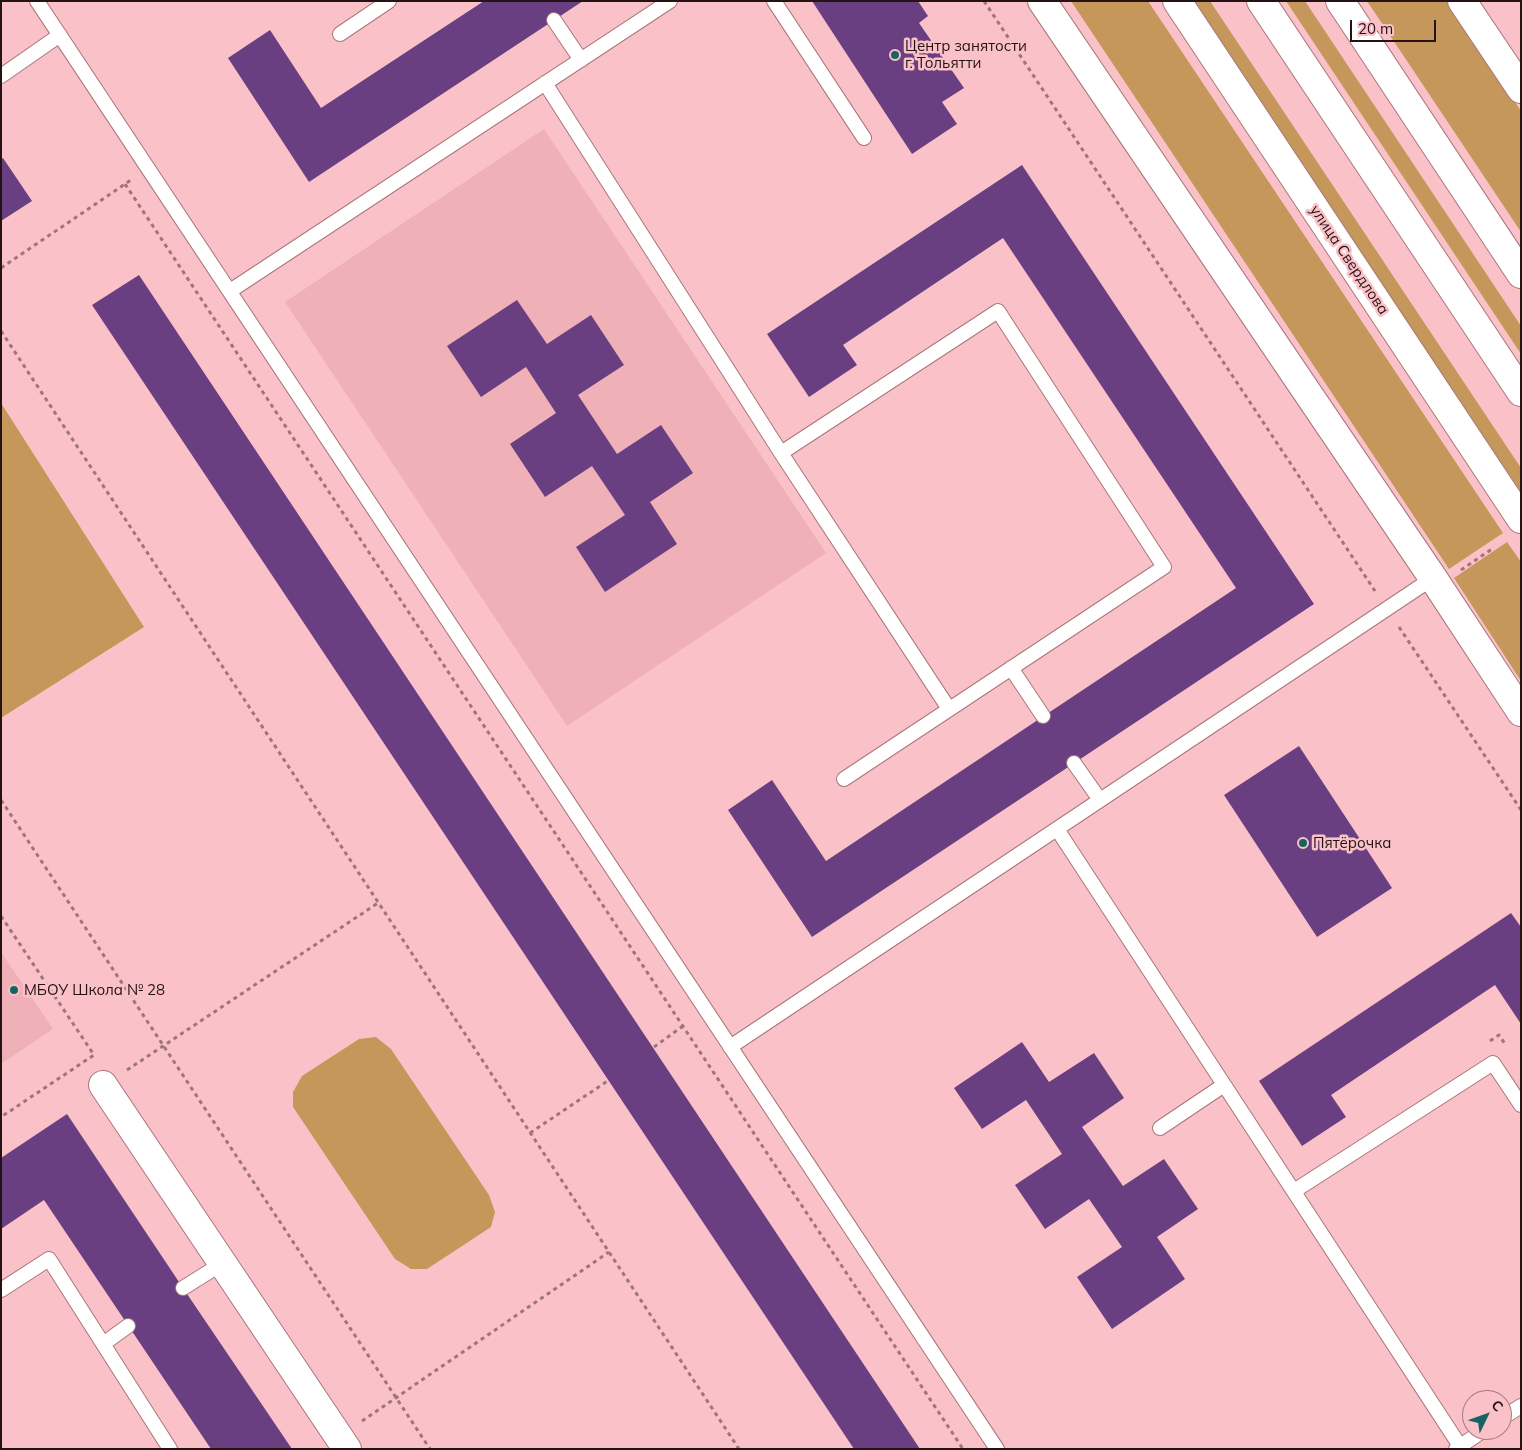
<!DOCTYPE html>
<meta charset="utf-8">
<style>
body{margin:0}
#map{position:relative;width:1522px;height:1450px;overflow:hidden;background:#fac2c8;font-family:Mulish,sans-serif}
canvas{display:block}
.frame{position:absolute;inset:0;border:2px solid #251214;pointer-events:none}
.north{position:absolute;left:1462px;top:1390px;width:50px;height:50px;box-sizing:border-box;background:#fac2c8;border:1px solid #a57c80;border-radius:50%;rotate:48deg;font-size:14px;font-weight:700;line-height:20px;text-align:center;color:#251214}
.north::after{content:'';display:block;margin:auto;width:18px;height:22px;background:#156461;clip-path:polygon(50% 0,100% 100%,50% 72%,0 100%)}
.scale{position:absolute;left:1350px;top:20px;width:86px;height:22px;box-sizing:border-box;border:2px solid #251214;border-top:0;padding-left:6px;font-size:15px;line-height:18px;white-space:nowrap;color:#251214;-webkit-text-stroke:4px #fac2c8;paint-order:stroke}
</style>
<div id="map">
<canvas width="1522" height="1450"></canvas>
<div class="frame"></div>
<div class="north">С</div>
<div class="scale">20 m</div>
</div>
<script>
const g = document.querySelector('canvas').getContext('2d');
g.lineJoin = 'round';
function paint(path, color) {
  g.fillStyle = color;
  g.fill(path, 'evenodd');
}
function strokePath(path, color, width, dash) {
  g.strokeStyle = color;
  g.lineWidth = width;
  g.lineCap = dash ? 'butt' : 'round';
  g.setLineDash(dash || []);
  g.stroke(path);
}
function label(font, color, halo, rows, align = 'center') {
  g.font = font + ' Mulish,sans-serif';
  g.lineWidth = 5;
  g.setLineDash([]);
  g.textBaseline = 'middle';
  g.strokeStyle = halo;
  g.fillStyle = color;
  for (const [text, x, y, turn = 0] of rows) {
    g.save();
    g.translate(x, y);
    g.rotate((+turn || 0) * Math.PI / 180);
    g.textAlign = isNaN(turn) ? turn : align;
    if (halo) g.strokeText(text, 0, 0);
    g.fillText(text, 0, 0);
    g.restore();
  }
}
const built = new Path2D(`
 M544 129 826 553 567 726 285 302Z
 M1 952 53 1029 1 1064Z`);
const green = new Path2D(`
 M1071 1H1148L1503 533 1449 569Z
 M1193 1H1210L1521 468V494Z
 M1286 1H1305L1521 326V354Z
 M1367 1H1447L1521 111V232Z
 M1 403 144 627 1 718Z
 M1507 542 1521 562V681L1454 578Z
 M376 1037 391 1049 489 1195 495 1212 491 1227 427 1269H411L395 1259 293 1107V1092L302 1076 359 1039Z`);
const building = new Path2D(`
 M484 1H583L309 182 228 58 270 30 321 108Z
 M812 1H918L928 16 919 23 964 88 942 102 957 124 912 154Z
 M3 158 32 201 1 221V160Z
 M1022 165 1314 604 812 937 728 810 772 780 826 861 1236 588 1003 238 843 345 857 365 809 397 767 334Z
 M139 275 920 1449H854L92 305Z
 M517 300 547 344 591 315 624 365 578 395 617 454 661 425 693 473 650 502 677 544 605 592 576 547 625 515 592 466 545 497 510 444 556 413 526 367 481 397 447 346Z
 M1299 746 1392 888 1317 937 1224 795Z
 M1511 913 1521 927V1024L1495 985 1331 1095 1346 1117 1302 1146 1259 1081Z
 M1022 1042 1049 1082 1094 1053 1124 1098 1082 1127 1123 1186 1164 1159 1198 1209 1157 1237 1185 1279 1112 1329 1077 1277 1122 1247 1089 1199 1045 1229 1015 1185 1062 1154 1026 1100 982 1129 954 1088Z
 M67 1114 183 1288 292 1449H211L44 1200 1 1229V1158Z`);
const path = new Path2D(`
 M984 1 1375 591
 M125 184 963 1449
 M1 268 131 180
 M1 331 739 1449
 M1461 570 1492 549
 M1399 627 1521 810
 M1 800 430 1449
 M1 916 94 1055 1 1117
 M1490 1041 1499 1035 1505 1044
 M654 1047 683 1026
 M127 1070 378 903
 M530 1133 609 1080
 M362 1421 609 1252`);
const lane = new Path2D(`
 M37 1 997 1449
 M774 1 864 138
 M554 20 581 60
 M340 34 389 1
 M1 76 60 35
 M545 83 781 453 949 709
 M230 291 670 1
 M781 453 998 311 1164 567 844 779
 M1011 668 1043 716
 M1074 763 1100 800
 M1057 829 1460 1446
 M730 1047 1433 578
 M1160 1128 1224 1085
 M1294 1191 1493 1063 1521 1105
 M183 1288 223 1263
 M1 1290 49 1259 170 1449
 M103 1344 128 1326
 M1502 1418 1521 1406
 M1456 1449 1484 1430`);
const street = new Path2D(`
 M1042 1 1433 578 1521 712
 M1462 1 1521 89
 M103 1085 347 1449`);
const secondary = new Path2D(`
 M1177 1 1521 519
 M1261 1 1521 392
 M1340 1 1521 274`);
const markers = [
 [895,55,5,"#156461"],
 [1303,843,5,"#156461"],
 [14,990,5,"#156461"]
];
const poiNames = [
 ["Центр занятости",905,46],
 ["г. Тольятти",905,63],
 ["Пятёрочка",1313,843],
 ["МБОУ Школа № 28",24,990]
];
const streetNames = [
 ["улица Свердлова",1349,260,56]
];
paint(built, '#efb1b7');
paint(green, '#c6975a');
paint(building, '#693f81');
strokePath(lane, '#a8767b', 16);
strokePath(street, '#a8767b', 30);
strokePath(secondary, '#a8767b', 30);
strokePath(path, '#9e767a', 3, [4, 4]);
strokePath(lane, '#fff', 14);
strokePath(street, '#fff', 28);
strokePath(secondary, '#fff', 28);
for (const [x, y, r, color] of markers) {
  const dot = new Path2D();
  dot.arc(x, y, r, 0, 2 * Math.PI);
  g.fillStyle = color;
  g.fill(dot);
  strokePath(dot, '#fac2c8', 2);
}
label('15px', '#251214', '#fac2c8', poiNames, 'left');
label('15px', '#251214', '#fac2c8', streetNames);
</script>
